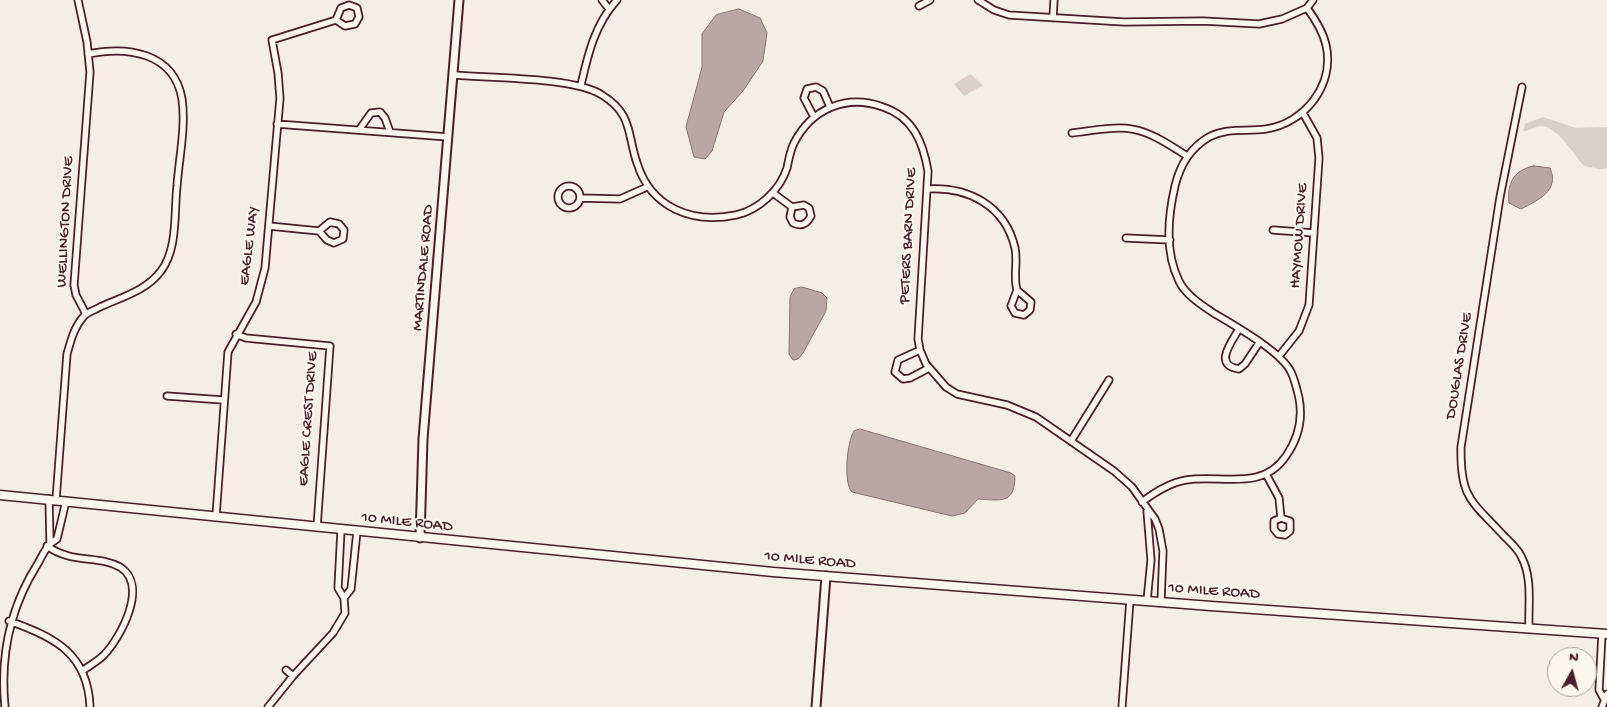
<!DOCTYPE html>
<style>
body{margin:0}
#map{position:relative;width:1607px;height:707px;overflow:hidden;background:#f4eee4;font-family:"Gochi Hand",sans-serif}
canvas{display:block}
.north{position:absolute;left:1547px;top:647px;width:50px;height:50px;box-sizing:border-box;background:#fbf7ec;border:1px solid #b4a19f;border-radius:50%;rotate:7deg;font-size:14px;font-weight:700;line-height:20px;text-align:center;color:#4a1f2b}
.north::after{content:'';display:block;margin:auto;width:18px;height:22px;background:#4a1f2b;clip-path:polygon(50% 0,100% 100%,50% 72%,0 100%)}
</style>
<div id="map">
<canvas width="1607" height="707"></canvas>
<div class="north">N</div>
</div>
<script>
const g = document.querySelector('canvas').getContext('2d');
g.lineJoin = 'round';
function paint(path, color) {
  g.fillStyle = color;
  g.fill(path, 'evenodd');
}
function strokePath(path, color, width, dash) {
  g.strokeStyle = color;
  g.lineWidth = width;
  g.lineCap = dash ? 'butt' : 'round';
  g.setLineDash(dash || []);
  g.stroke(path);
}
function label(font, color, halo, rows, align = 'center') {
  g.font = font + ' "Gochi Hand",sans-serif';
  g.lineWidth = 4;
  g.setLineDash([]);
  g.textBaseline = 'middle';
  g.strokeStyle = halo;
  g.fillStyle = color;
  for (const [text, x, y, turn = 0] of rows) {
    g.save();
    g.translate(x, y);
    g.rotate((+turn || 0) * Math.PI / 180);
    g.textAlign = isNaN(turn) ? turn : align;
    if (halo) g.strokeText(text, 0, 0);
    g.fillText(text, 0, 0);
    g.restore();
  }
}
const green = new Path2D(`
 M970 74 983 85 964 96 954 84Z
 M1543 117 1576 128 1607 127V168L1600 169 1584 166C1574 155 1558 127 1541 126 1534 126 1529 132 1523 131L1525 124Z`);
const water = new Path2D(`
 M739 9 760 18 767 33 763 61 743 91 724 112 712 151 705 159 694 157 686 127 702 67V34L716 15Z
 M1534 166 1550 168C1560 191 1538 200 1521 209L1509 203C1507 182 1514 170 1534 166Z
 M802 287 822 293 827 298 826 311 803 353 798 359 793 360 789 354 790 297 794 289Z
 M860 429 1011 473 1015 476C1015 505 1000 500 978 499L965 513 952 516 852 492C843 483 847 441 854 431Z`);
const minor = new Path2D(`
 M78 0 87 42 90 72 74 285 76 295 86 314
 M602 0 609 9
 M978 0 994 10 1009 15 1124 22 1203 21 1259 24 1282 19 1307 8 1313 0
 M919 6 930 0
 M1053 18 1054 0
 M453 75C489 78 575 77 602 95 633 114 627 134 637 163 651 208 692 224 736 215 759 210 780 190 787 168 789 159 790 151 794 143 812 108 847 94 883 107 913 117 923 142 928 171L918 339 920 350 926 364 946 387 957 394 1007 405 1036 417 1114 471 1132 487 1155 519 1159 529 1163 551 1161 602
 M581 85C588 54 595 24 617 0
 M1522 87 1500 197 1461 447C1460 499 1472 501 1504 536 1510 542 1518 549 1521 556 1533 578 1528 605 1529 629
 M814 117 804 98 807 89 816 87 823 91 830 107
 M277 124 448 137
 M359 130 371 113 380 112 385 118 390 132
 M1072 133C1130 125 1137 123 1187 156
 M558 197a11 11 0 1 1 22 0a11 11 0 1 1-22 0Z
 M928 189C968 187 1005 205 1015 248 1018 262 1013 276 1017 290
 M773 193 792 207 804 205 809 208 811 216C807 224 802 227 793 223L790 217 792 207
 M580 198 620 199 647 187
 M269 226 319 231 330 222 339 224 344 230 343 239 334 243 327 240 319 231
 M1273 230 1314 233
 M1126 238 1170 240
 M1017 290 1031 302 1030 310 1024 315 1015 313 1011 306Z
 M1239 329C1231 343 1213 365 1239 369L1245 364 1259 343
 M236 334 246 338 330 346 317 527
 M920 350 898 360 895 372 903 379 910 378 929 368
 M1279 356 1299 331 1309 305 1319 158 1317 138 1303 113
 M167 396 223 400
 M1071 441 1109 380
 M1266 474 1279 498 1281 518 1274 521V529L1278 534 1285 535 1290 531V521L1281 518
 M49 499 50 543
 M56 500 67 354C71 340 74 327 84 316 88 312 95 310 100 307 122 297 146 291 161 271 178 249 174 212 177 186 179 158 186 127 182 99 174 52 127 46 88 54
 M1142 502C1155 492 1169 483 1186 480 1221 474 1262 492 1286 456 1298 439 1303 419 1299 398 1297 390 1295 380 1291 372 1281 351 1233 325 1212 312 1200 304 1185 294 1179 281 1165 253 1168 216 1175 186 1180 165 1190 148 1209 137 1228 127 1246 132 1266 129 1305 123 1335 85 1326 45 1323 31 1315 19 1307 8
 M216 516 228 352 256 302 265 268 280 98 278 73 272 40 336 20 345 26 355 24 359 17 357 8 349 5 341 8 336 20
 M47 546C72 564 99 555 120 567 149 585 121 637 104 655 98 661 89 666 82 671
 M344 598 351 589 357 531
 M1147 601 1151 560 1147 511
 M9 621C55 637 88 654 90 707
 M1602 634 1599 690 1604 699
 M286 670 293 676
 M5 707C0 656 10 608 37 565 43 555 46 545 57 539L66 501
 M268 707 293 676 333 633 345 613 344 598 338 588 341 530
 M1122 707 1130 600
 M1602 707 1607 694`);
const tertiary = new Path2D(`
 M420 538 423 439 459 0
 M816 707 826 576`);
const secondary = new Path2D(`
 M0 495 773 572 1211 606 1607 634`);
const streetNames = [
 ["WELLINGTON DRIVE",66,222,-87],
 ["PETERS BARN DRIVE",909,236,-87],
 ["HAYMOW DRIVE",1300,236,-86],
 ["EAGLE WAY",250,246,-83],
 ["MARTINDALE ROAD",424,268,-85],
 ["DOUGLAS DRIVE",1460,366,-81],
 ["EAGLE CREST DRIVE",309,419,-86],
 ["10 MILE ROAD",407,523,6],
 ["10 MILE ROAD",810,561,5],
 ["10 MILE ROAD",1214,592,4]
];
paint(green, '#dbd0c9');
paint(water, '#baa7a5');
strokePath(water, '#8d7174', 1);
strokePath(minor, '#4a1f2b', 9);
strokePath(tertiary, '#4a1f2b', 11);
strokePath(secondary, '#4a1f2b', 11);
strokePath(minor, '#fbf7ec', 5.5);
strokePath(tertiary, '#fbf7ec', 7);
strokePath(secondary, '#fbf7ec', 8);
label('16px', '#4a1f2b', '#fbf7ec', streetNames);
</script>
